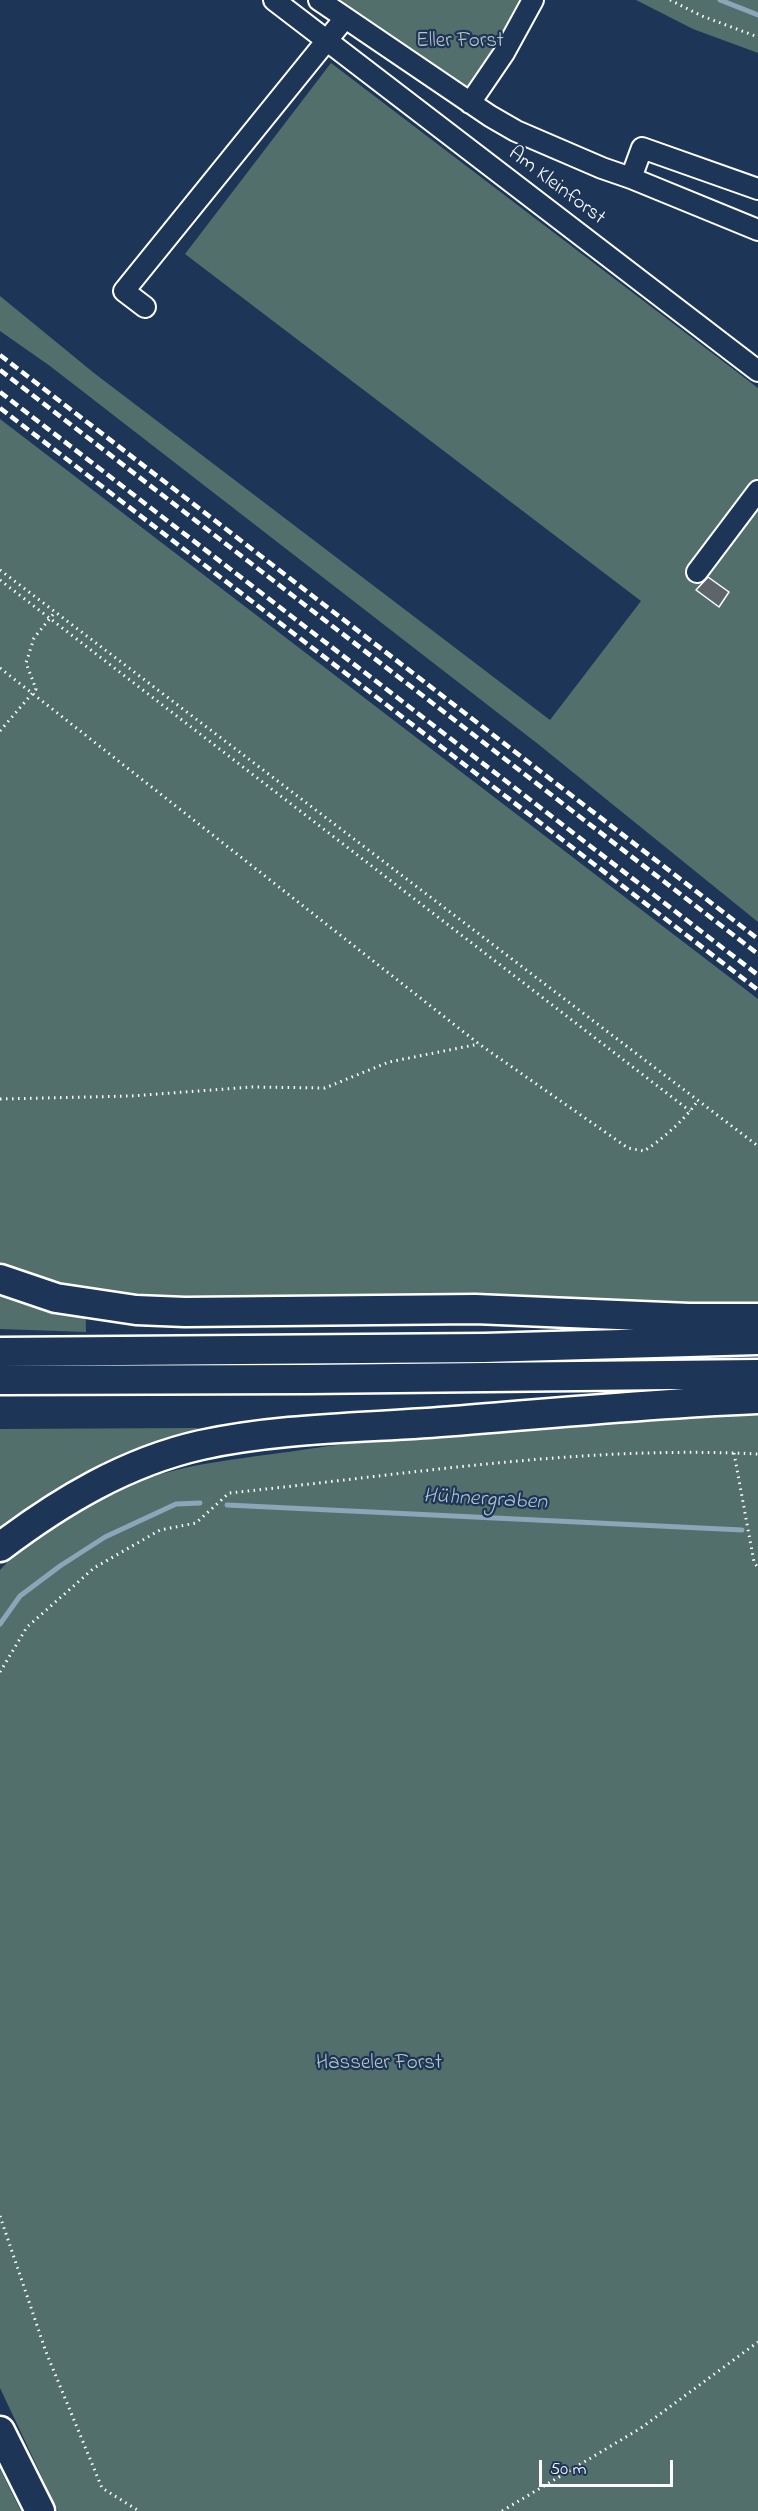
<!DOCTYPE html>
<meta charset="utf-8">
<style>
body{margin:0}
#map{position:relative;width:758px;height:2511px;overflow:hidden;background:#1d3557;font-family:"Indie Flower",sans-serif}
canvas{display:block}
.scale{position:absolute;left:539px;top:2460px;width:134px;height:27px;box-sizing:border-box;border:3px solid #fff;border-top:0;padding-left:8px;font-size:18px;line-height:21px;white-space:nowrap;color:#fff;-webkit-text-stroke:4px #1d3557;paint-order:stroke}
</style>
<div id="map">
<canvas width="758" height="2511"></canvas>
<div class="scale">50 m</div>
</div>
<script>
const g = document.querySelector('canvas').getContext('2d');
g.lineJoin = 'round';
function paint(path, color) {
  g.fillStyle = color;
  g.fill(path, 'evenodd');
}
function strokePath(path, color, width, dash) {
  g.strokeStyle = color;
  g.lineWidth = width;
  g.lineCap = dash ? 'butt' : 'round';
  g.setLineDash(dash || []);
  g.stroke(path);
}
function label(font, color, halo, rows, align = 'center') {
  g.font = font + ' "Indie Flower",sans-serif';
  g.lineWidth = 4.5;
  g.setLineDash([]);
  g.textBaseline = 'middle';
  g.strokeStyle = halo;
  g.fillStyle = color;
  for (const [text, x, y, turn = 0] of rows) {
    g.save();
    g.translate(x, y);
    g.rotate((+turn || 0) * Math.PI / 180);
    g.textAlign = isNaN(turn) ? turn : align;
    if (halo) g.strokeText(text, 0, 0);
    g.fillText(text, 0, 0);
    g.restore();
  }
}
const green = new Path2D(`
 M328 0H533L470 103Z
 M636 0H758V53L693 29Z
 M331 63 758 388V922L538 744 50 366 0 331V296L94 373 550 720 641 601 185 254Z
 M0 419 758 999V1304L210 1299 142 1297 85 1292 86 1332 0 1329Z
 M758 1411V2511H58L0 2388V1570C40 1527 94 1497 149 1478 199 1461 250 1458 301 1450 452 1428 606 1422 758 1411Z
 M198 1428 0 1536V1429Z
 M0 2469 21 2511H0Z`);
const stream = new Path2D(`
 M720 0 758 15
 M227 1505 742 1530
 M0 1624 20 1596 60 1566 105 1537 176 1504 200 1503`);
const building = new Path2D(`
 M708 577 729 592 719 607 696 590Z`);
const path = new Path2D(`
 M670 0 702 16 758 37
 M0 570 758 1146
 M0 580 690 1111
 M0 668 479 1044 628 1148 644 1151C663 1139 684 1120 697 1102
 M0 731 36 689 26 663 34 638 55 612
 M0 1099 131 1096 252 1087 325 1088 389 1062 479 1044
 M734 1453 754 1562 758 1568
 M0 1672 27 1627 94 1568 160 1530 196 1523 229 1493C404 1475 581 1445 758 1454
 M0 2216 46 2352 102 2488 139 2511
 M502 2511 641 2428 758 2342`);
const minor = new Path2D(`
 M274 0 758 371
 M319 0 490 116 516 131 602 168 631 178 758 230
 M470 103 504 53 533 0
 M631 178 642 148 758 189
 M145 307 124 291 345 18
 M697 572 758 491`);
const highway = new Path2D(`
 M0 1279 56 1298 136 1310 185 1312 475 1309 689 1318H758
 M0 1352 484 1348 758 1340
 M0 1380 306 1379 758 1374
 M0 1547C61 1501 126 1462 201 1445 284 1427 371 1428 454 1421 556 1413 657 1403 758 1399
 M0 2431 40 2511`);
const rail = new Path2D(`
 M0 355 758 939
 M0 370 758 954
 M0 392 758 975
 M0 408 758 990`);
const parkNames = [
 ["Eller Forst",460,43],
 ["Hasseler Forst",379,2065]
];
const streetNames = [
 ["Am Kleinforst",556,187,37]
];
const waterNames = [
 ["Hühnergraben",485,1501,3]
];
paint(green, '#536f6c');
strokePath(stream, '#8da5b8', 5);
paint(building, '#5e656a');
strokePath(building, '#fff', 1.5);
strokePath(minor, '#fff', 24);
strokePath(highway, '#fff', 33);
strokePath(path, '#fff', 3, [1.5, 4.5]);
strokePath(minor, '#1d3557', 20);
strokePath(highway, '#1d3557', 28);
strokePath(rail, '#fff', 4.5, [9, 4.5]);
label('21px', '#bac5c4', '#1d3557', parkNames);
label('21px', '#fff', '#1d3557', streetNames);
label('italic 22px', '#b3c3d0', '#1d3557', waterNames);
</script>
